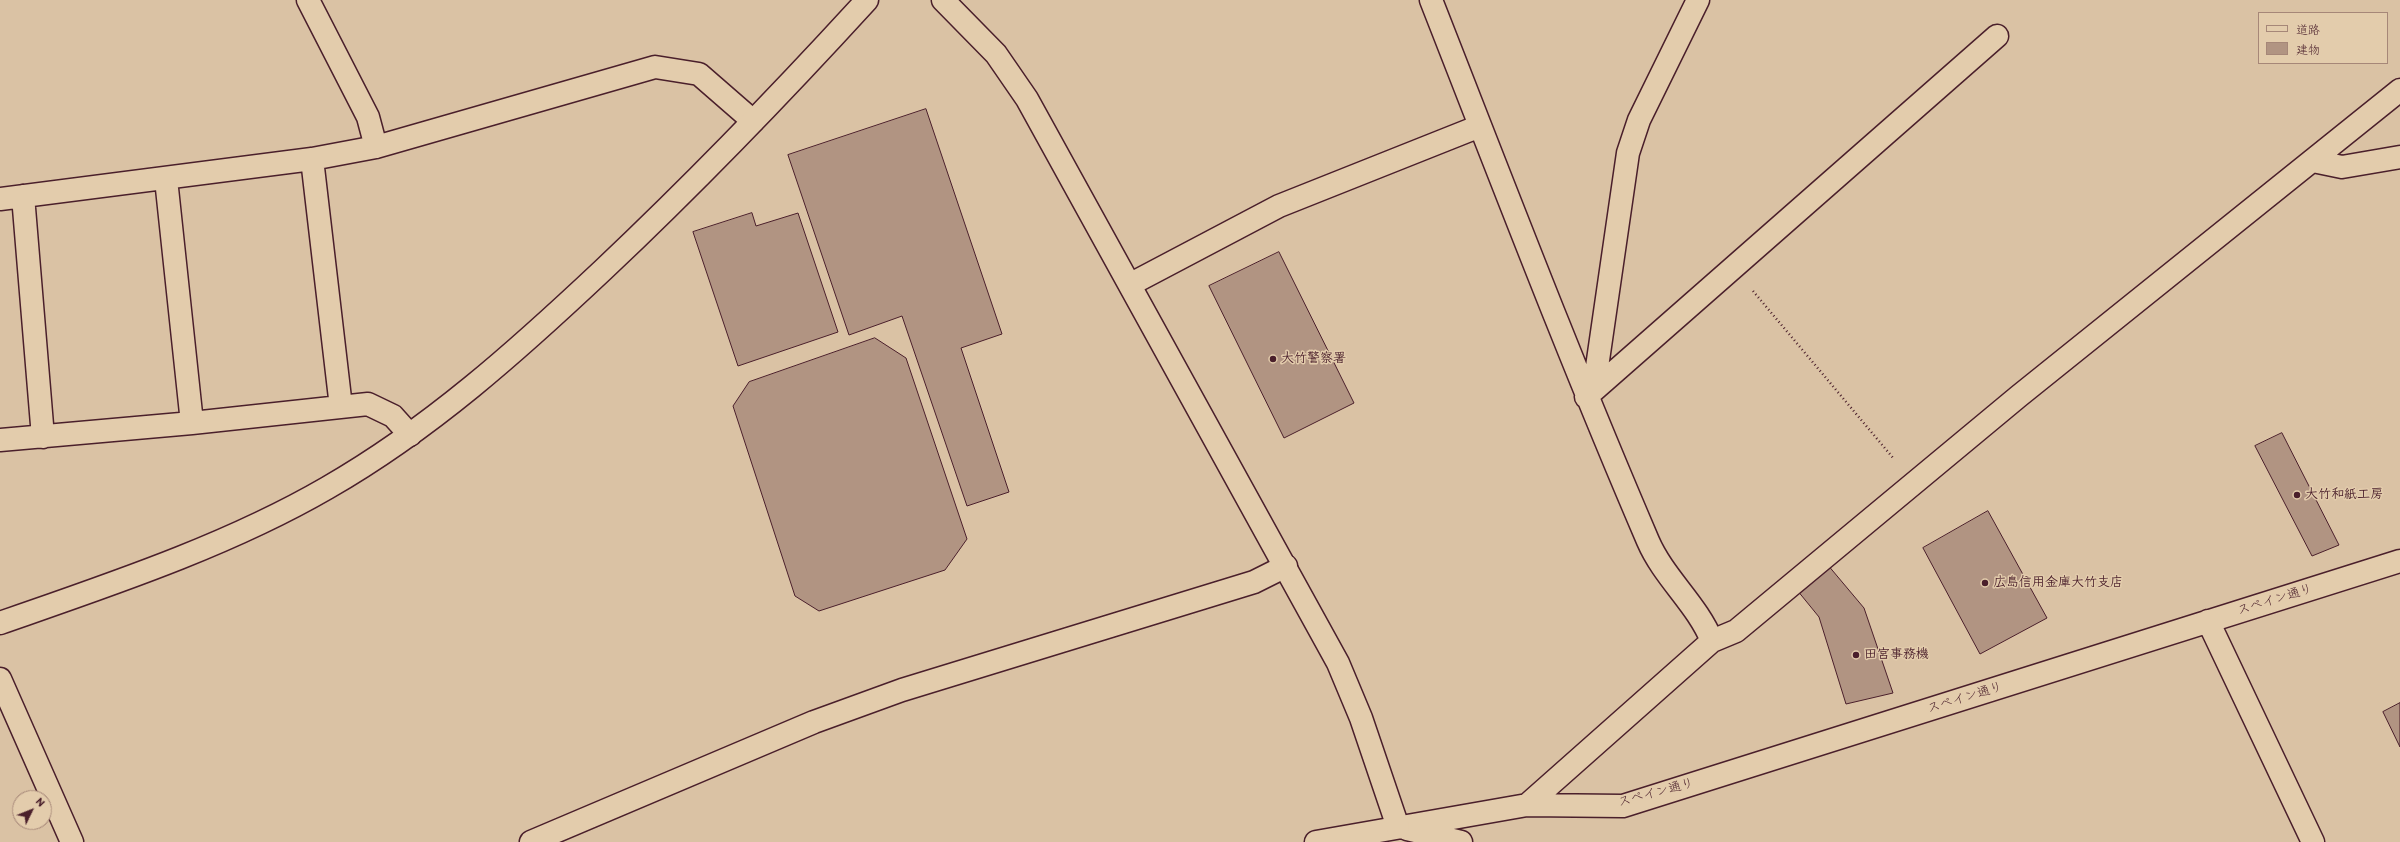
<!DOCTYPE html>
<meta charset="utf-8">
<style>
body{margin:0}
#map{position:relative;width:2400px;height:842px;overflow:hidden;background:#dac2a4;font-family:Itim,"Klee One",sans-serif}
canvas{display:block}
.legend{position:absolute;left:2258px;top:12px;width:130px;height:52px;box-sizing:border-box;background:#e3ccac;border:1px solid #a68778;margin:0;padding:5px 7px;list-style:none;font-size:12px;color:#4a1f2b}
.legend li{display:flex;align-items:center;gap:8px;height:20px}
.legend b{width:20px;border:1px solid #a68778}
.north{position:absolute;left:12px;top:790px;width:40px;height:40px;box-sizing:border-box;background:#e3ccac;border:1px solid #a68778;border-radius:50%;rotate:47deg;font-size:11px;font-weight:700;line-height:16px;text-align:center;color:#4a1f2b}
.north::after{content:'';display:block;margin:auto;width:14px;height:18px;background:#4a1f2b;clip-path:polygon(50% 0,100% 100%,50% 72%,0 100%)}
</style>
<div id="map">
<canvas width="2400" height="842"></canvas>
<ul class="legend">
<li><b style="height:5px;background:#e3ccac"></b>道路</li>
<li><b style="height:11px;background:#b19482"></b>建物</li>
</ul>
<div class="north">N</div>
</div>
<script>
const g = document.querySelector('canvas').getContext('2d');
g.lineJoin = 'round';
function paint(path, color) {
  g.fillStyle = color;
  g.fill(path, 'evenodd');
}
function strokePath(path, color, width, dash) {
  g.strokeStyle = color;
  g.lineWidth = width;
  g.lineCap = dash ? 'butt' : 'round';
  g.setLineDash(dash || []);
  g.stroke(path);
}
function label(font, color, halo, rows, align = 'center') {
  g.font = font + ' Itim,"Klee One",sans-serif';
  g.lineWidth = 3;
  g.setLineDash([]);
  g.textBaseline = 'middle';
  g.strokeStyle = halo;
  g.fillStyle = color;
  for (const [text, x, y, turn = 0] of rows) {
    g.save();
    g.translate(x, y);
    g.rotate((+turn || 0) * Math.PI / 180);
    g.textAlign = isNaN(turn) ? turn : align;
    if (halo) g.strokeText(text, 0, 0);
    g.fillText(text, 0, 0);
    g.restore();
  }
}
const building = new Path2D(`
 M926 109 1002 334 961 348 1009 492 967 506 902 316 849 335 788 155Z
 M752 213 756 226 798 213 838 332 738 366 693 232Z
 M1279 252 1354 403 1284 438 1209 286Z
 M875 338 906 358 967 539 945 570 819 611 795 596 733 406 749 382Z
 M2282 433 2339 545 2312 556 2255 446Z
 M1988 511 2047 618 1980 654 1923 548Z
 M1827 564 1864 608 1893 693 1846 704 1819 617 1797 590Z
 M2400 703V747L2383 712Z`);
const path = new Path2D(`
 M1753 291 1894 459`);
const minor = new Path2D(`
 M308 0 368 117 376 147
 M1431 0C1502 181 1571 362 1648 541 1664 578 1697 604 1712 641
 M312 159 341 407
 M2313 161 2342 167 2400 157
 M166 179 192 423
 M23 196 43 437
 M0 199 312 159 376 147 655 67 699 74 753 121
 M1131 284 1279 206 1480 126
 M1587 395 1596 374 1628 153 1639 120 1698 0
 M1586 397 1997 36
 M0 440 192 423 368 404 393 416 410 435
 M2208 621 2313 842
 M1527 805 1623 806 2400 561
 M1407 829 1461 842
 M531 842 814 722 902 690 1254 582 1286 566
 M1316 842 1527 805 1712 641 1736 631 2019 396 2400 90`);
const tertiary = new Path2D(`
 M943 0 996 54 1027 99 1338 663 1361 718 1398 827
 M0 623C109 585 227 546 327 488 430 429 518 350 604 269 695 183 782 93 867 0
 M0 679 72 842`);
const markers = [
 [1273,359,4,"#4a1f2b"],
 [2297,495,4,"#4a1f2b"],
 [1985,583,4,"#4a1f2b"],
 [1856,655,4,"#4a1f2b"]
];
const poiNames = [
 ["大竹警察署",1281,359],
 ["大竹和紙工房",2305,495],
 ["広島信用金庫大竹支店",1993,583],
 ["田宮事務機",1864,655]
];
const streetNames = [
 ["スペイン通り",2275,600,-17],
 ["スペイン通り",1965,698,-17],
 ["スペイン通り",1656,793,-15]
];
paint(building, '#b19482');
strokePath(building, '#4a1f2b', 1);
strokePath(minor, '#4a1f2b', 25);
strokePath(tertiary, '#4a1f2b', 25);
strokePath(path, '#4a1f2b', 2.5, [1, 3]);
strokePath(minor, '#e3ccac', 22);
strokePath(tertiary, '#e3ccac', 22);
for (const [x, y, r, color] of markers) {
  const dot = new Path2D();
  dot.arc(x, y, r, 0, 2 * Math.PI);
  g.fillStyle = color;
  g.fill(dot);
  strokePath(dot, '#e3ccac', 1.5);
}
label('bold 13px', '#4a1f2b', '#e3ccac', poiNames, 'left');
label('13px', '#4a1f2b', '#e3ccac', streetNames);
</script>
